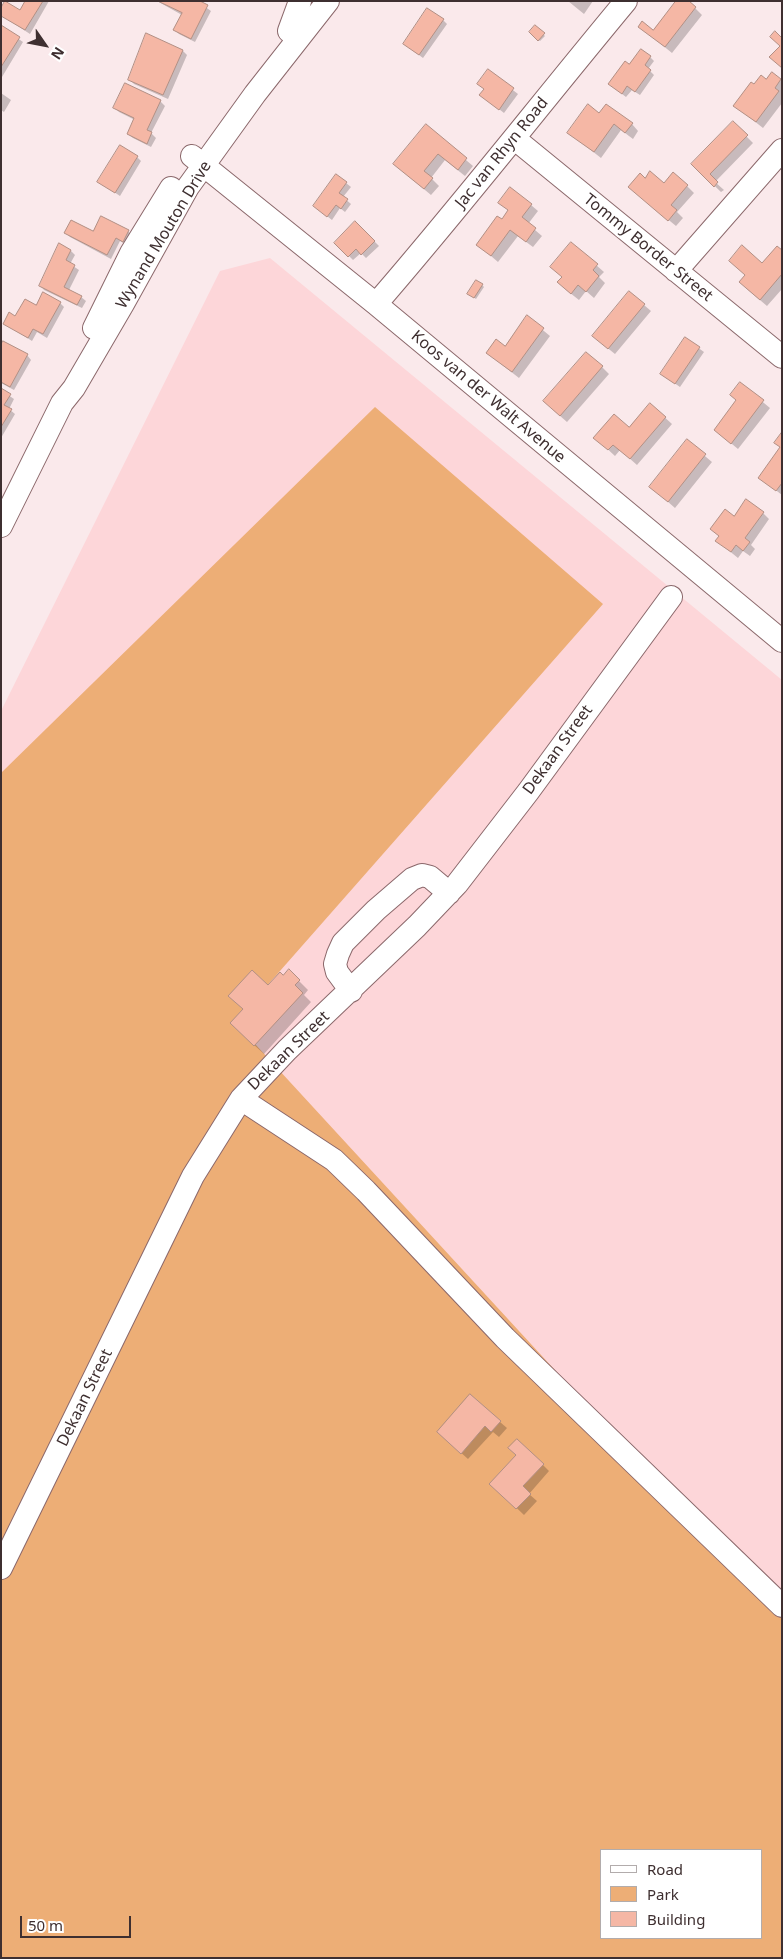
<!DOCTYPE html>
<style>
body{margin:0}
#map{position:relative;width:783px;height:1959px;overflow:hidden;background:#fae9eb;font-family:"Noto Sans",sans-serif}
canvas{display:block}
.frame{position:absolute;inset:0;border:2px solid #3e2f30;pointer-events:none}
.legend{position:absolute;left:600px;top:1849px;width:162px;height:90px;box-sizing:border-box;background:#fff;border:1px solid #b2acac;margin:0;padding:6px 9px;list-style:none;font-size:15px;color:#3e2f30}
.legend li{display:flex;align-items:center;gap:10px;height:25px}
.legend b{width:25px;border:1px solid #b2acac}
.north{position:absolute;left:20px;top:20px;width:50px;height:50px;-webkit-text-stroke:4px #fff;paint-order:stroke;rotate:123deg;font-size:14px;font-weight:700;line-height:20px;text-align:center;color:#3e2f30}
.north::after{content:'';display:block;margin:auto;width:18px;height:22px;background:#3e2f30;clip-path:polygon(50% 0,100% 100%,50% 72%,0 100%)}
.scale{position:absolute;left:20px;top:1916px;width:111px;height:22px;box-sizing:border-box;border:2px solid #3e2f30;border-top:0;padding-left:6px;font-size:15px;line-height:18px;white-space:nowrap;color:#3e2f30;-webkit-text-stroke:4px #fff;paint-order:stroke}
</style>
<div id="map">
<canvas width="783" height="1959"></canvas>
<div class="frame"></div>
<ul class="legend">
<li><b style="height:6px;background:#fff"></b>Road</li>
<li><b style="height:14px;background:#edae76"></b>Park</li>
<li><b style="height:14px;background:#f5b7a5"></b>Building</li>
</ul>
<div class="north">N</div>
<div class="scale">50 m</div>
</div>
<script>
const g = document.querySelector('canvas').getContext('2d');
g.lineJoin = 'round';
function paint(path, color) {
  g.fillStyle = color;
  g.fill(path, 'evenodd');
}
function strokePath(path, color, width, dash) {
  g.strokeStyle = color;
  g.lineWidth = width;
  g.lineCap = dash ? 'butt' : 'round';
  g.setLineDash(dash || []);
  g.stroke(path);
}
function label(font, color, halo, rows, align = 'center') {
  g.font = font + ' "Noto Sans",sans-serif';
  g.lineWidth = 4.5;
  g.setLineDash([]);
  g.textBaseline = 'middle';
  g.strokeStyle = halo;
  g.fillStyle = color;
  for (const [text, x, y, turn = 0] of rows) {
    g.save();
    g.translate(x, y);
    g.rotate((+turn || 0) * Math.PI / 180);
    g.textAlign = isNaN(turn) ? turn : align;
    if (halo) g.strokeText(text, 0, 0);
    g.fillText(text, 0, 0);
    g.restore();
  }
}
const built = new Path2D(`
 M270 258 782 680V1958H1V711L220 271ZM602 1850H762V1938H602Z`);
const green = new Path2D(`
 M375 407 603 604 265 988 244 1032 782 1617V1958H1V773ZM602 1850H762V1938H602Z`);
const shadow = new Path2D(`
 M27 1H49L30 34 1 15 21 11Z
 M157 1H197L211 11 195 42 179 34 175 30 182 15Z
 M568 1H593L584 14Z
 M695 8 702 15 672 53 640 27 654 32Z
 M443 20 447 24 423 58 404 44Z
 M1 27 23 42 2 77H1Z
 M535 27 545 36 540 41 530 32Z
 M183 51 187 55 168 99 134 84 130 80Z
 M650 57 654 61 648 69 654 75 640 95 632 90 626 97 614 88 629 66Z
 M488 71 518 94 504 113 481 95 485 90 479 84Z
 M772 73 782 81V103L763 128 735 106 754 86 767 80Z
 M1 93 11 100 4 112 1 110Z
 M160 101 165 106 151 133 156 138 151 147 133 138 128 134 135 120 119 112 115 108Z
 M600 114 632 124 638 131 633 139 621 130 601 158 569 133Z
 M733 123 753 143 715 182 724 190 721 192 692 164Z
 M426 126 473 166 465 176 445 160 431 178 439 186 431 195 401 170Z
 M137 157 141 161 120 196 99 182Z
 M645 179 664 185 687 186 694 193 677 212 683 218 676 226 637 194Z
 M346 183 351 187 343 197 351 204 345 212 340 208 332 220 319 210Z
 M500 202 531 205 538 211 528 224 542 236 533 247 518 236 498 262 477 244 502 221 509 211Z
 M356 223 379 246 366 258 361 253 353 260 336 243Z
 M128 231 132 236 127 245 120 241 111 259 70 237 66 233Z
 M571 243 604 272 599 277 605 283 594 298 586 291 579 300 565 289 563 277Z
 M71 251 75 255 70 264 79 270 69 290 81 297 86 301 82 308 44 290 40 285Z
 M782 252V289L767 306 747 289 762 264Z
 M482 285 484 287 476 299 470 295Z
 M60 303 64 307 47 338 37 332 32 341 4 323 36 306Z
 M644 305 651 311 615 354 600 342Z
 M527 317 550 336 519 378 487 353 505 347Z
 M686 339 704 352 680 387 661 374Z
 M1 347 27 355 31 360 14 390 1 383Z
 M602 367 609 374 567 422 551 408Z
 M741 384 770 408 738 449 715 430 737 401Z
 M1 390 14 399 9 409 15 414 1 438Z
 M650 404 672 424 637 465 620 450 615 456 602 444 629 429Z
 M782 435V495L760 478 781 448Z
 M687 441 712 462 675 508 651 487Z
 M763 513 769 519 751 545 755 549 750 556 743 551 738 558 717 541 720 537 711 529 734 518Z
 M289 971 308 990 304 995 311 1002 264 1054 240 1032 268 987 283 977Z
 M500 1422 507 1428 499 1437 493 1432 468 1459 438 1432Z
 M543 1465 549 1471 529 1494 537 1501 524 1515 498 1490Z`);
const building = new Path2D(`
 M5 1 20 10 25 1H43L25 30 1 16V8Z
 M158 1H200L208 5 191 39 173 30 182 13Z
 M676 1H689L696 7 665 47 638 27 642 21 653 30Z
 M427 8 444 19 419 55 403 44Z
 M1 25 20 37 1 67Z
 M535 25 545 33 538 41 529 32Z
 M775 31 782 38V68L769 57 780 46 770 37Z
 M146 33 183 50 163 95 128 80Z
 M641 49 651 56 645 65 651 70 635 92 627 86 622 94 608 84 625 61 629 64Z
 M488 69 514 88 499 110 479 95 484 89 477 84Z
 M772 72 781 79 775 88 779 91 756 122 733 106 751 82 754 84 761 75 766 79Z
 M125 83 161 100 147 130 152 132 147 144 127 134 134 118 113 108Z
 M588 104 599 113 606 104 633 123 625 133 614 124 594 152 567 133Z
 M733 121 748 135 710 174 718 182 714 187 691 164Z
 M426 124 467 158 458 170 438 154 424 171 433 178 424 189 393 164Z
 M120 145 138 156 115 193 97 182Z
 M650 171 664 183 673 172 688 185 671 205 677 210 668 221 628 187 640 173 645 178Z
 M336 174 347 182 339 193 348 199 341 209 336 205 327 217 313 206Z
 M510 187 532 204 522 217 536 228 526 242 510 230 491 256 476 245 497 216 502 219 508 210 498 203Z
 M101 216 129 230 123 242 116 238 107 255 64 233 71 220 93 231Z
 M355 221 375 241 361 255 356 249 348 257 334 243Z
 M571 242 598 264 593 270 599 276 586 292 578 285 571 294 557 282 562 277 550 267Z
 M59 243 71 250 66 260 75 265 64 287 82 296 77 305 39 286Z
 M742 245 762 263 777 246 782 250V274L760 300 739 282 745 275 729 261Z
 M476 280 483 284 474 298 467 294Z
 M629 291 645 304 608 349 592 336Z
 M43 292 61 302 43 334 33 329 28 338 3 324 9 312 15 316 25 299 36 305Z
 M527 315 544 328 512 372 486 353 496 339 505 346Z
 M685 337 700 347 675 384 660 374Z
 M3 341 28 354 10 387 1 382V345Z
 M586 352 603 366 560 416 543 401Z
 M740 382 764 400 731 444 714 430 736 400 730 395Z
 M1 388 11 394 4 405 12 409 1 427Z
 M650 403 666 417 630 459 613 445 608 450 593 438 614 414 629 427Z
 M782 432V483L776 491 758 478 780 447 774 443Z
 M687 439 706 454 668 502 649 487Z
 M746 499 764 512 745 538 750 542 743 551 736 545 731 552 715 541 719 536 710 529 725 509 734 516Z
 M289 969 300 980 295 985 303 993 254 1046 230 1023 243 1009 228 996 252 970 268 985 280 972 283 975Z
 M470 1394 501 1421 491 1432 485 1426 461 1454 437 1432Z
 M517 1439 544 1464 523 1486 531 1494 516 1509 489 1484 516 1455 508 1448Z`);
const minor = new Path2D(`
 M289 31 300 1
 M515 139 782 357
 M192 156 376 304 782 641
 M676 271 782 150
 M376 304C462 205 542 102 626 1
 M94 328 131 253 171 188
 M1 526 62 403 74 388 123 304 188 187 255 94 328 1
 M351 991 337 972 335 964 338 954 343 943 376 910 412 879 422 875 430 877 449 893
 M241 1099 334 1160 366 1191 505 1338 782 1606
 M1 1568 193 1176 241 1099 287 1050 417 926 457 884 528 792 671 597`);
const streetNames = [
 ["Jac van Rhyn Road",502,153,-51],
 ["Wynand Mouton Drive",164,235,-59],
 ["Tommy Border Street",648,248,39],
 ["Koos van der Walt Avenue",488,397,40],
 ["Dekaan Street",558,750,-54],
 ["Dekaan Street",289,1051,-44],
 ["Dekaan Street",85,1398,-64]
];
paint(built, '#fdd6d9');
paint(green, '#edae76');
paint(shadow, '#0003');
paint(building, '#f5b7a5');
strokePath(building, '#b28f84', 1);
strokePath(minor, '#8b686b', 24);
strokePath(minor, '#fff', 22);
label('16px', '#3e2f30', '#fff', streetNames);
</script>
